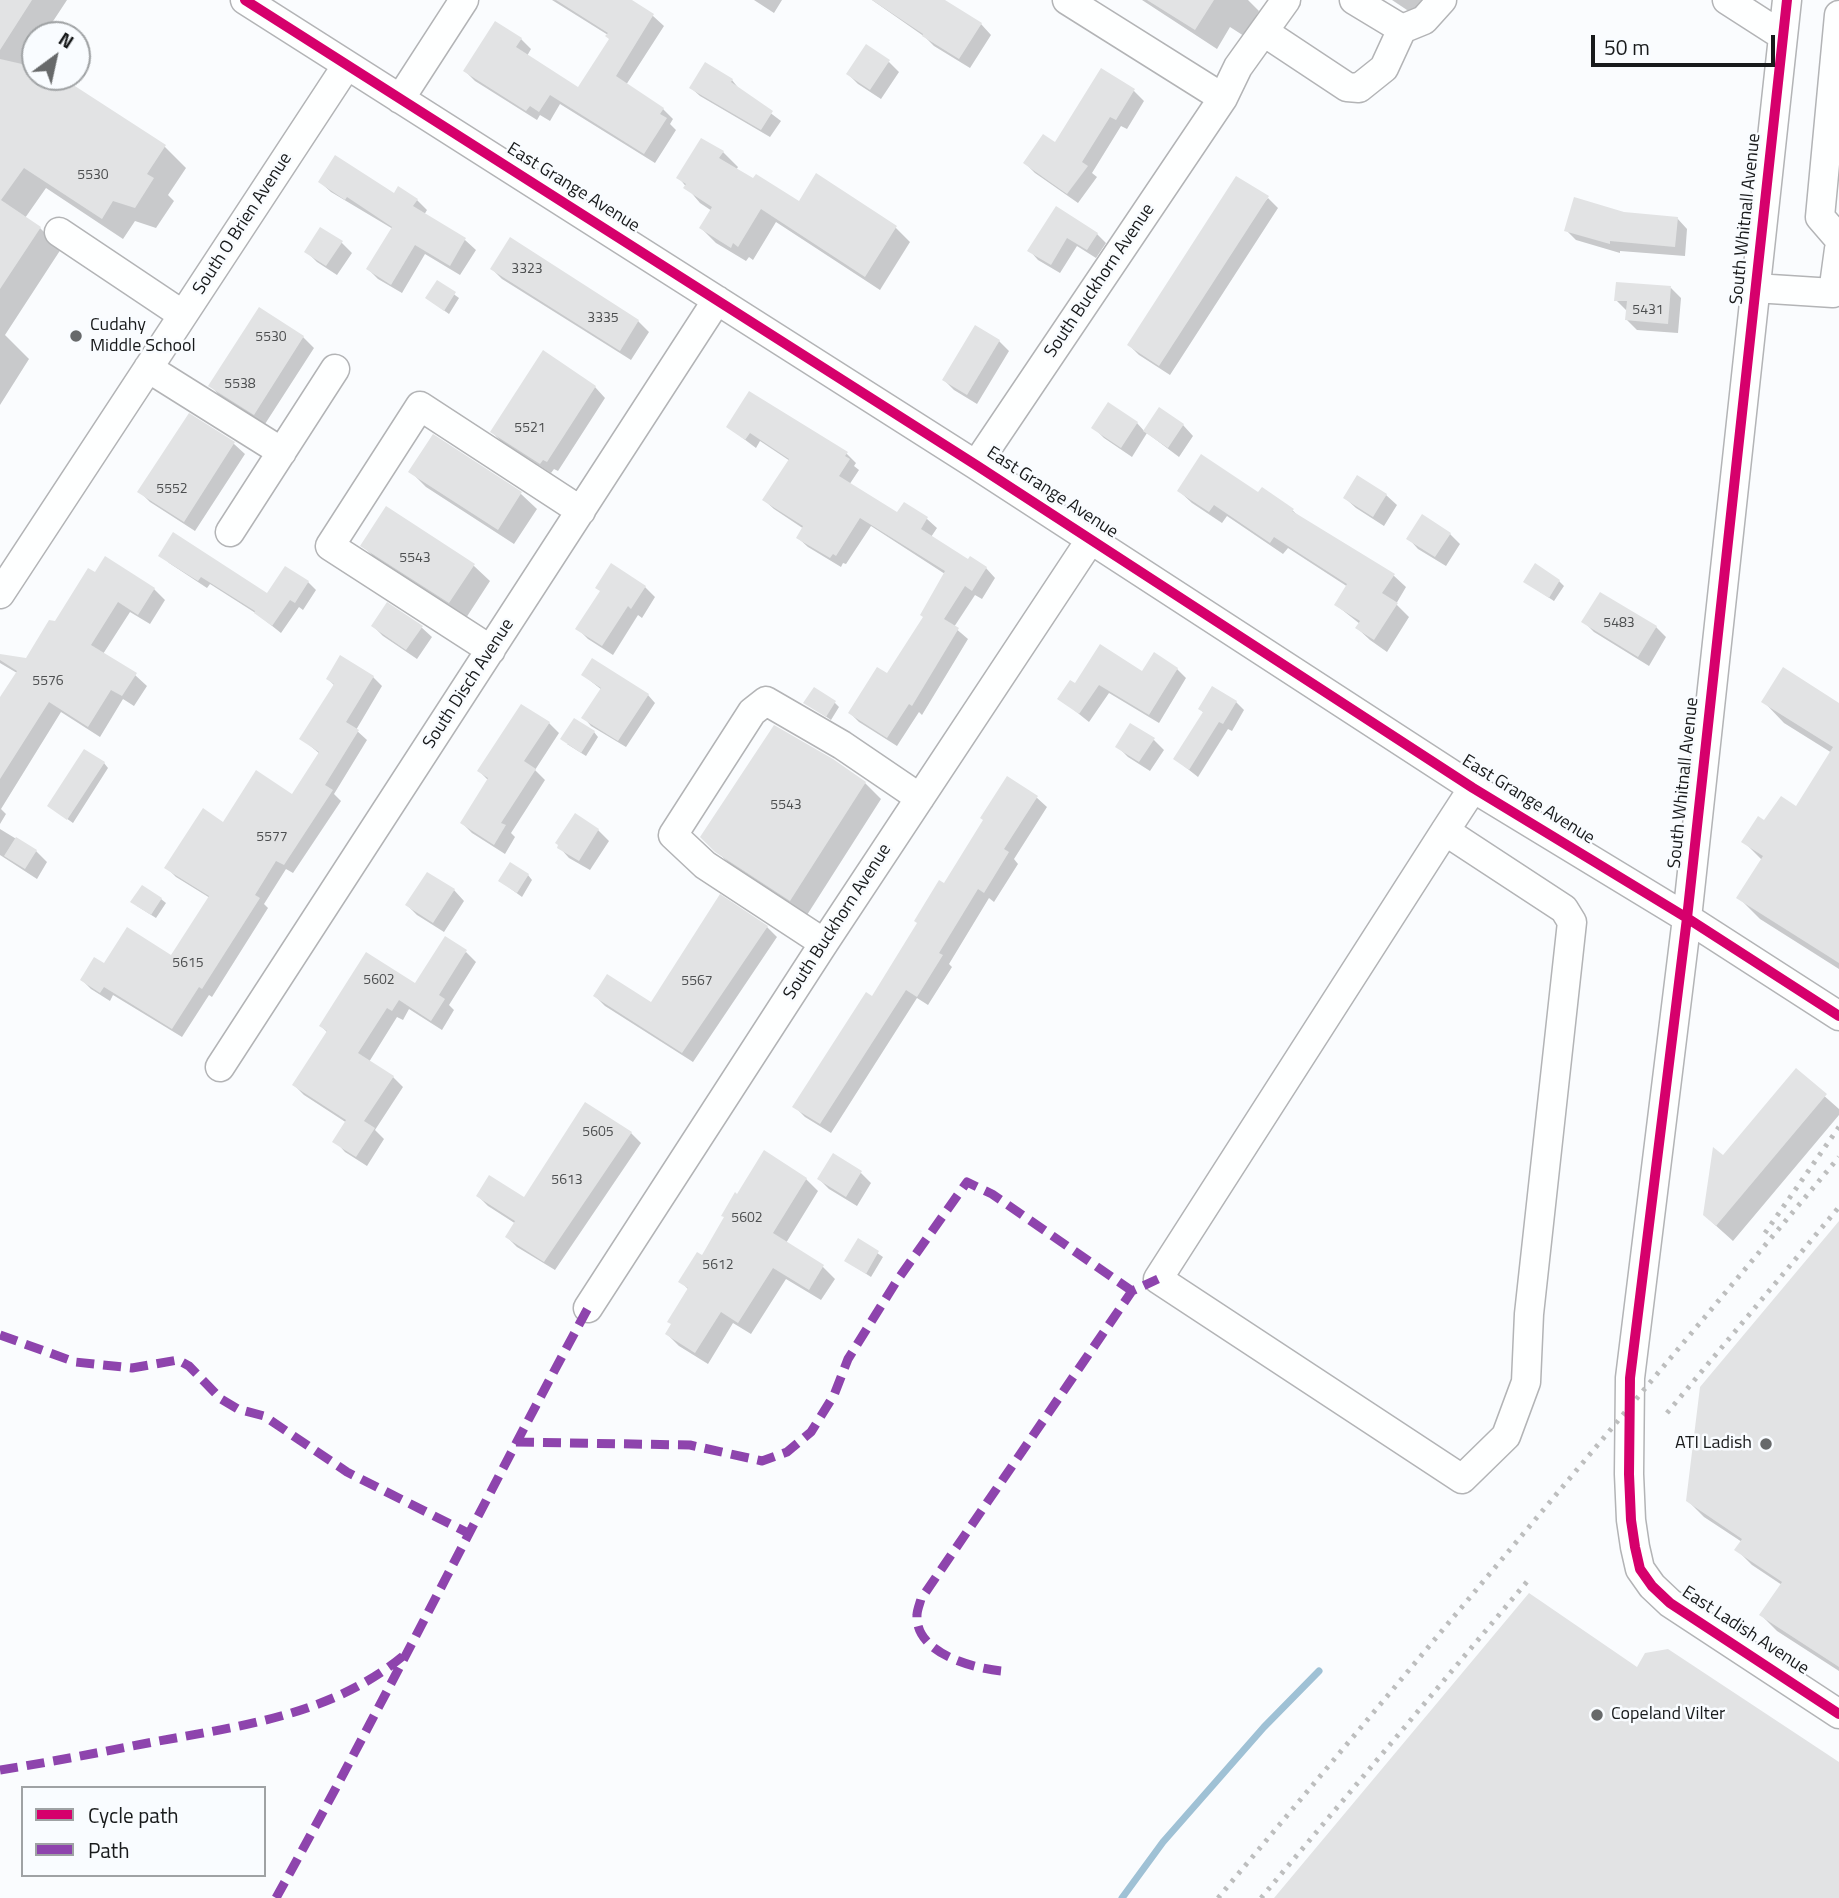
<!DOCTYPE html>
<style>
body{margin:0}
#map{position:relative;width:1839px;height:1898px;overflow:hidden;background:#fafcfe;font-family:"Titillium Web",sans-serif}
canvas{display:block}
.legend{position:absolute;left:21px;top:1786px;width:245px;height:91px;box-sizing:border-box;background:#f9fcff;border:2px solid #9fa2a4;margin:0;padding:9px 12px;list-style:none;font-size:21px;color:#181a1b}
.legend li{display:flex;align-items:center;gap:14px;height:35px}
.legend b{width:35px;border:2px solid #9fa2a4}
.north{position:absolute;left:21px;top:21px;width:70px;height:70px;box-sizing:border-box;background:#f9fcff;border:2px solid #9fa2a4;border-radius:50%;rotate:33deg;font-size:19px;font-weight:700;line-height:28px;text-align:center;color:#181a1b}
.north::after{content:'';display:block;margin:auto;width:24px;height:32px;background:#67696a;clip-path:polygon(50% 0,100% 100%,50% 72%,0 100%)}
.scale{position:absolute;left:1591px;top:35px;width:184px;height:32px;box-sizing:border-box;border:4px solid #181a1b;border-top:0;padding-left:9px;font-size:21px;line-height:24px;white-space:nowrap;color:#181a1b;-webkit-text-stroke:5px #f9fcff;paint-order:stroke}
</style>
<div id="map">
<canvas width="1839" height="1898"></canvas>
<ul class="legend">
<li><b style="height:9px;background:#d6006c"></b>Cycle path</li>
<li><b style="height:9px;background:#8e44ad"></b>Path</li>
</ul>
<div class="north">N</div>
<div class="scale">50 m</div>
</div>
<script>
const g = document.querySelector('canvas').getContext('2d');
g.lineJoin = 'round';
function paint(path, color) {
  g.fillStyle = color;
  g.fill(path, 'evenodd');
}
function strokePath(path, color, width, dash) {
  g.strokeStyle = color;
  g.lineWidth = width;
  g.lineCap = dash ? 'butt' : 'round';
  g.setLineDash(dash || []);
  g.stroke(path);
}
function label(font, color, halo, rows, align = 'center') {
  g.font = font + ' "Titillium Web",sans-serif';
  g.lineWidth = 5;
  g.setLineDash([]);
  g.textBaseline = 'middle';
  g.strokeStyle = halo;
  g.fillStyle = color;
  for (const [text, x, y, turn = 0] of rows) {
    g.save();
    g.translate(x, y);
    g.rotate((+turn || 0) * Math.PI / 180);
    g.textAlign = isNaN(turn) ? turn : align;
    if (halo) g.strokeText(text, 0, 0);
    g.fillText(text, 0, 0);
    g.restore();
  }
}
const shadow = new Path2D(`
 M0 0H67L44 35H35V50L24 66 35 67V77H58L164 146 186 168 168 195 174 201 156 228 135 221 123 239 46 188 25 218 40 228 61 249 5 335 29 359 0 405Z
 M552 0 630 1 653 16 664 26 626 85 663 109 673 119 670 124 676 130 655 163 560 104 550 121 540 115 537 120 475 81 465 71 521 39 531 49 527 56 579 90 611 39 608 35Z
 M754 0H782L774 13Z
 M872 0H941L981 24 991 35 970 68 934 46 925 37Z
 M1142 0H1248L1259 11 1244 36 1230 27 1217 49Z
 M1392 0H1435L1422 20Z
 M889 62 899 72 881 99 858 84 848 74Z
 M706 64 732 80 740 90 781 121 770 137 700 96 691 88Z
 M1102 70 1134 91 1144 101 1127 129 1121 126 1092 173 1097 177 1078 203 1035 173 1025 163 1055 145Z
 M723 152 738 167 736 170 800 204 895 227 910 242 880 290 776 222 753 260 749 257 746 261 716 243 701 228 712 211 700 203 678 177Z
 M320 182 417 200 427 210 424 215 465 240 476 250 460 275 425 254 402 293 378 279 368 269 393 229 331 192Z
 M1268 198 1278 208 1170 375 1139 355 1129 345Z
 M1056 209 1097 234 1106 243 1096 258 1077 246 1060 273 1038 260 1030 251Z
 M1623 214 1677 218 1687 229 1685 256 1620 251V253L1576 240 1566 230Z
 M510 239 638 321 649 332 631 360 502 279 492 269Z
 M341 242 352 253 337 275 317 262 307 252Z
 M437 282 459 298 449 314 432 302Z
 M1671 288 1681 298 1678 333 1637 330 1627 320 1626 310 1616 300Z
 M259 310 303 337 314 348 265 424 220 396 210 385Z
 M999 341 1009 351 977 404 954 390 944 380Z
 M544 353 595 387 605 398 558 471 554 469 551 473 502 442 492 432Z
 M189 416 234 444 245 454 195 531 150 502 140 492Z
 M1137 423 1145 432 1183 425 1193 436 1179 457 1147 433 1132 457 1104 438 1094 428Z
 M728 427 846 453 856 463 854 466 859 470 849 485 898 515 905 505 927 519 937 528 931 537 969 561 986 568 995 578 982 599 975 595 954 627 968 639 922 715 919 712 897 746 859 722 850 713 888 676 925 618 945 574 871 526 846 564 843 563 841 567 808 547 798 538 804 529 774 509 764 500 790 461 760 441 756 448Z
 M411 472 521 494 537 509 514 544 426 487Z
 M1358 478 1386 495 1397 505 1384 526 1356 508 1345 498Z
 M1179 491 1259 494 1292 510 1302 519 1393 575 1406 587 1396 604 1409 617 1387 652 1370 640 1357 628 1360 624 1336 605 1348 587 1288 548 1283 554 1227 516 1222 523 1192 503Z
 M1450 534 1460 544 1446 566 1418 549 1408 538Z
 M363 546 474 566 490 581 466 618 378 561Z
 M161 555 267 596 308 582 316 590 303 610 299 607 281 633 257 614 210 584 207 588 169 563Z
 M96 574 154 589 165 600 150 624 130 612 103 654 135 675 147 686 134 706 123 699 100 737 61 712 1 809 6 814 0 824V700L17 673 0 663V656L27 660Z
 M1559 581 1564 586 1554 601 1525 582Z
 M645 587 655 597 642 618 638 615 613 655 588 639 578 629 601 592Z
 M1584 622 1656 627 1666 637 1649 666 1594 632Z
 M373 626 421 627 432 637 417 659 383 636Z
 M1177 669 1186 678 1159 723 1109 693 1089 722 1059 698 1075 685Z
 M583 675 648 695 655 703 626 747 591 726 584 718 602 690Z
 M373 677 382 686 356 730 367 740 334 794 341 801 293 873 286 869 264 904 268 908 212 997 209 995 182 1037 113 995 110 1001 91 989 82 980 104 966 172 958 210 898 176 877 166 867 223 824 293 796 320 754 302 739 335 686 328 679Z
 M1763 701 1839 705V969L1760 919 1739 898 1762 860 1744 842 1765 823 1796 808 1832 753 1784 723Z
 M1236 702 1244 710 1232 731 1228 729 1198 777 1175 759 1204 713 1200 709Z
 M806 703H835L839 707 831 720Z
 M549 723 559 733 535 770 545 780 511 833 515 837 505 854 472 833 462 823 489 781 479 771Z
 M594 732 598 737 586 756 567 744Z
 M1154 740 1164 750 1150 771 1128 757 1118 747Z
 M104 763 108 768 73 823 49 806Z
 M865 783 881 799 807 915 733 867 702 837Z
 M1036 797 1047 807 1014 859 1018 864 994 902 989 898 949 964 952 967 928 1005 917 998 831 1133 805 1117 795 1107 873 998Z
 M575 815 598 830 609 841 590 870 569 858 559 847Z
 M0 829 36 851 47 862 37 879 0 855Z
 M528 875 532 880 522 897 500 881Z
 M454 890 464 901 444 932 417 915 407 905Z
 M161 899 166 903 156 918 137 906Z
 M767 927 777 937 693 1062 605 1006 595 996 652 1004Z
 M466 952 476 962 449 1005 454 1010 442 1030 409 1009 403 1020 397 1017 369 1062 393 1077 403 1087 375 1130 384 1139 367 1166 345 1152 335 1141 347 1123 304 1095 294 1085 328 1033 321 1026 415 985Z
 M1796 1071 1839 1109V1115L1733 1241 1704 1215 1723 1157Z
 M631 1133 641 1143 555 1270 517 1247 507 1237 516 1224 488 1206 478 1196 525 1199Z
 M861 1173 871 1183 857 1206 829 1189 819 1179Z
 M806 1179 818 1191 786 1243 823 1267 835 1279 821 1300 786 1279 751 1334 733 1323 708 1364 679 1346 667 1334 689 1290 680 1281 702 1258Z
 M1839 1225V1671L1777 1631 1761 1615 1782 1585 1752 1565 1737 1550 1742 1542 1704 1517 1688 1501Z
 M858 1240 883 1257 871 1277 846 1261Z`);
const stream = new Path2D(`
 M1122 1898 1163 1842 1264 1727 1319 1671`);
const building = new Path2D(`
 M0 0H32L0 50Z
 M556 0H632L654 14 616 76 664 108 660 114 667 118 644 154 550 95 539 112 530 106 526 111 463 71 495 21 522 38 516 47 578 87 609 39 605 36 608 33Z
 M872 0H945L982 23 959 59 922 36 923 34Z
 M1147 0H1214L1195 30Z
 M866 44 890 60 870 90 846 74Z
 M0 59 35 67V77H61L166 145 147 174 154 178 135 208 113 201 102 219 24 168 1 200 41 227 0 289Z
 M705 62 733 79 731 82 773 111 761 130 689 88Z
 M1101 68 1135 89 1116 120 1110 117 1082 162 1088 166 1067 194 1023 163 1043 134 1055 142Z
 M701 138 724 151 719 158 753 178 756 174 799 201 816 173 897 226 865 277 761 209 738 247 733 243 731 248 699 228 712 207 683 188 686 184 676 178Z
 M335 155 394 193 398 186 418 199 413 206 466 238 450 266 415 245 391 285 366 269 392 227 347 197 345 200 318 182Z
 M1236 176 1269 196 1159 366 1127 345Z
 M1574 197 1624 212 1678 217 1675 247 1610 241V244L1564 231Z
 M1056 206 1098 233 1087 250 1067 238 1051 265 1027 251Z
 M320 227 343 241 326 266 304 252Z
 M510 237 639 320 620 351 490 269Z
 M437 280 456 292 444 311 425 298Z
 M1616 282 1671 286 1668 324 1625 320 1627 301H1614Z
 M259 307 304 336 254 415 208 386Z
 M975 325 1000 340 967 395 942 380Z
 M543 350 596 386 547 462 543 460 540 464 490 432Z
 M749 391 848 452 845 456 850 459 839 476 897 512 904 502 928 517 921 529 968 559 970 556 987 567 972 591 965 586 944 619 959 628 912 706 909 704 887 738 848 713 877 667 887 673 923 617 920 615 945 571 860 518 836 556 833 554 830 558 796 538 803 526 762 500 789 459 750 433 745 440 726 427Z
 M1108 402 1138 422 1121 448 1091 428Z
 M1159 407 1184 424 1168 448 1143 431Z
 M189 413 235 442 184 522 137 492Z
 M433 434 522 492 498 530 408 472Z
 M1201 454 1258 492 1262 487 1294 509 1292 511 1395 574 1382 593 1398 603 1374 640 1355 628 1360 621 1334 605 1347 584 1274 537 1270 543 1214 505 1209 512 1177 491Z
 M1357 475 1387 494 1373 517 1343 498Z
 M386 506 475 564 449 603 360 546Z
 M1422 514 1451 533 1435 557 1406 539Z
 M173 532 267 593 285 566 309 581 295 603 290 600 272 626 254 613 255 611 201 577 198 581 158 556Z
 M105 556 155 588 138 615 118 602 91 645 137 673 122 696 111 690 88 727 49 702 0 779V697L17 671 0 660V654L26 658 49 620 55 621 88 568 95 572Z
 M611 563 646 586 631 609 628 606 602 646 575 629 600 591 595 588Z
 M1535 563 1560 580 1549 598 1523 582Z
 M1600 592 1657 626 1638 657 1581 622Z
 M387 602 423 626 406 650 371 626Z
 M1100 644 1142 671 1154 652 1178 668 1149 715 1099 685 1079 714 1057 699 1070 680 1075 683Z
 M340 655 374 676 346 722 359 730 325 785 333 790 284 865 276 861 255 895 260 898 202 989 199 987 172 1029 104 987 100 993 80 980 94 957 104 963 127 927 171 955 209 896 164 868 203 808 223 822 256 770 292 794 319 752 299 739 334 684 326 679Z
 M592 658 649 694 618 741 581 718 601 688 581 675Z
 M1783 667 1839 703V963L1736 898 1763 856 1741 842 1758 816 1764 820 1781 796 1796 806 1833 747 1761 702Z
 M1212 686 1237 701 1223 724 1219 722 1189 770 1173 759 1203 712 1198 709Z
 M814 687 836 701 826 717 803 703Z
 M521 704 550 722 524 761 536 769 501 823 506 825 494 845 460 823 488 778 477 771Z
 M574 718 595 731 581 753 560 739Z
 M1130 723 1155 738 1139 762 1115 747Z
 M774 725 833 759 866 782 790 901 715 852 700 837Z
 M84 749 105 762 67 820 47 806Z
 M1007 776 1038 796 1004 849 1009 852 984 893 978 889 939 953 943 955 917 997 906 990 820 1124 792 1107 866 992 872 996 917 923 914 921 939 880 944 883 983 820 980 818Z
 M575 813 599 829 579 861 557 848 558 845 555 843Z
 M16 837 37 850 25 869 4 856Z
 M510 862 529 874 517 893 498 881Z
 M427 872 455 889 433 923 405 905Z
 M142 885 162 898 151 915 130 902Z
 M720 894 768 926 682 1053 593 996 607 974 651 1002Z
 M445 936 467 950 439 995 445 999 431 1021 399 1000 392 1011 387 1008 358 1053 394 1076 364 1121 375 1128 356 1157 332 1142 346 1120 292 1085 327 1031 319 1026 366 952 415 983Z
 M1796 1068 1827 1094 1716 1226 1703 1215 1713 1147 1723 1155Z
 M585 1102 632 1132 544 1262 505 1237 515 1221 476 1196 489 1175 524 1197Z
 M764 1150 807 1178 773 1233 824 1265 809 1290 773 1268 738 1323 721 1312 695 1353 665 1334 671 1324 667 1322 688 1288 678 1282 697 1252 702 1255 724 1217 721 1216 735 1192 737 1194Z
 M833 1153 862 1171 846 1197 817 1179Z
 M1839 1221V1667L1759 1615 1782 1582 1734 1550 1742 1539 1686 1501 1700 1387Z
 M858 1238 879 1251 866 1274 844 1261Z
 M1529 1593 1637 1667 1645 1653 1668 1649 1839 1762V1898H1274Z`);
const minor = new Path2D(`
 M245 0 976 465 1473 788 1687 918 1839 1016
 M1067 0 1223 98
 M1354 0 1402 29 1424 20 1442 0
 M1727 0 1783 36
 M1787 0 1687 918 1630 1378 1629 1474 1631 1520 1635 1547 1640 1569 1652 1586 1670 1603 1839 1714
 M1839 15 1820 217 1839 239
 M1264 32 1347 87 1359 88 1384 68 1402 29
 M400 99 464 0
 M59 232 183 315
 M1755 288 1833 293 1839 249
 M148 368 282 452
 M976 465 1223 98 1238 67 1286 0
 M230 532 335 369
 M0 594 347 65
 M491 650 330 546 420 406 581 511
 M1445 831 1564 909 1572 922 1529 1314 1526 1382 1506 1436 1462 1479 1158 1279 1445 831 1473 788
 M824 943 705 865 673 835 752 712 766 701 842 745 920 798
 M220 1067 717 300
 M588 1308 824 943 1091 539`);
const rail = new Path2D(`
 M1765 1233 1839 1127
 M1667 1413 1839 1207
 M1218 1898 1839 1157
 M1261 1898 1530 1578`);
const quiet = new Path2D(`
 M0 1335 75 1362 132 1368 178 1360 189 1366 221 1399 238 1409 264 1416 347 1472 470 1534
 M516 1442 690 1445 762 1461 787 1452 811 1432 834 1395 848 1359 896 1282 967 1182 992 1194 1132 1291
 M1001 1671C972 1668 915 1653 917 1615 917 1610 920 1603 921 1599L1132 1291 1158 1279
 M0 1770C51 1762 102 1752 153 1742 240 1726 332 1715 403 1656
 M276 1898C384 1703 482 1504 588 1308`);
const cycleway = new Path2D(`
 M245 0 976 465 1473 788 1687 918 1839 1016
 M1787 0 1687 918 1630 1378 1629 1474 1631 1520 1635 1547 1640 1569 1652 1586 1670 1603 1839 1714`);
const markers = [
 [76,336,7,"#67696a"],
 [1766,1444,7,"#67696a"],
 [1597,1715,7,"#67696a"]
];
const numberNames = [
 ["5530",93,176],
 ["3323",527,270],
 ["5431",1648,311],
 ["3335",603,319],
 ["5530",271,338],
 ["5538",240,385],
 ["5521",530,429],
 ["5552",172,490],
 ["5543",415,559],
 ["5483",1619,624],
 ["5576",48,682],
 ["5543",786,806],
 ["5577",272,838],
 ["5615",188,964],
 ["5602",379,981],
 ["5567",697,982],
 ["5605",598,1133],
 ["5613",567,1181],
 ["5602",747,1219],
 ["5612",718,1266]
];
const streetNames = [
 ["East Grange Avenue",573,188,32],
 ["South Whitnall Avenue",1746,219,-84],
 ["South O Brien Avenue",243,224,-57],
 ["South Buckhorn Avenue",1100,281,-56],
 ["East Grange Avenue",1052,493,33],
 ["South Disch Avenue",469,684,-57],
 ["South Whitnall Avenue",1684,783,-84],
 ["East Grange Avenue",1528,800,32],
 ["South Buckhorn Avenue",838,922,-57],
 ["East Ladish Avenue",1745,1631,33]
];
const poiNames = [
 ["Cudahy",90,326],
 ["Middle School",90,347],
 ["ATI Ladish",1752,1444,"right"],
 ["Copeland Vilter",1611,1715]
];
paint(shadow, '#0003');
strokePath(stream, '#9fc1d5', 7);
paint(building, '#e2e3e4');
strokePath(minor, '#b3b4b6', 31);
strokePath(minor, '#feffff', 28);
strokePath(rail, '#bdbebe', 5, [3.5, 7]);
strokePath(quiet, '#8e44ad', 9, [18, 9]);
strokePath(cycleway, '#d6006c', 10);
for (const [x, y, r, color] of markers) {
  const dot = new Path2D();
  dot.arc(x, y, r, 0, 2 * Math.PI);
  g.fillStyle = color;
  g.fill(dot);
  strokePath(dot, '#f9fcff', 2.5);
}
label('14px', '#4c4e4f', null, numberNames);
label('18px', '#181a1b', '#f9fcff', streetNames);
label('18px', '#181a1b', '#f9fcff', poiNames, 'left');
</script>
